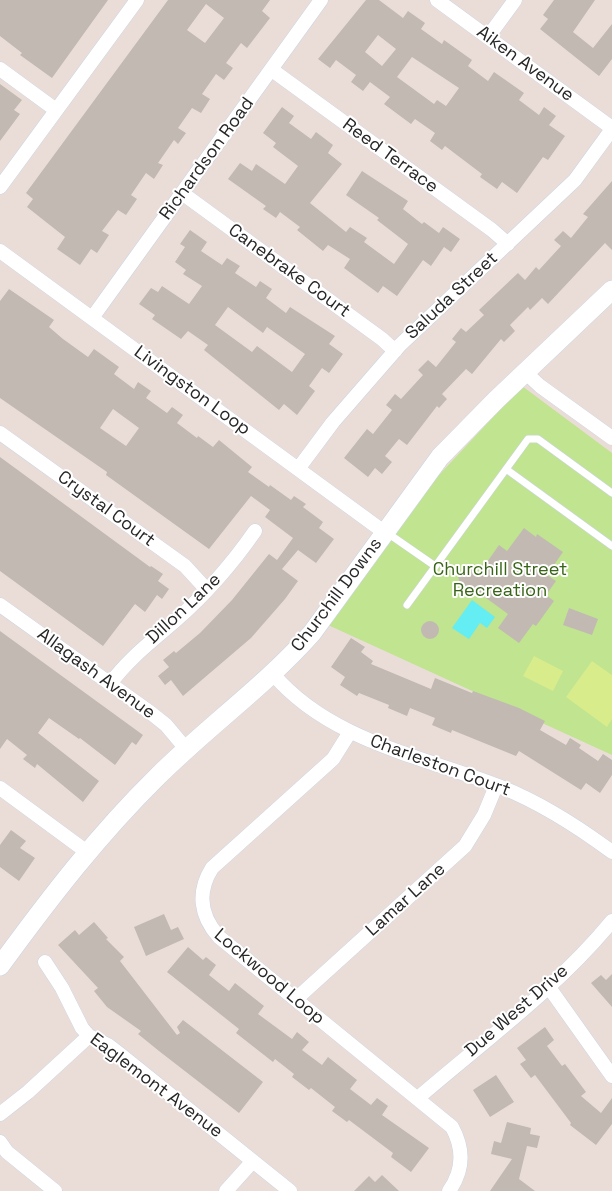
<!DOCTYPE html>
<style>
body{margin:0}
canvas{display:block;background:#eaddd7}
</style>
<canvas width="612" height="1191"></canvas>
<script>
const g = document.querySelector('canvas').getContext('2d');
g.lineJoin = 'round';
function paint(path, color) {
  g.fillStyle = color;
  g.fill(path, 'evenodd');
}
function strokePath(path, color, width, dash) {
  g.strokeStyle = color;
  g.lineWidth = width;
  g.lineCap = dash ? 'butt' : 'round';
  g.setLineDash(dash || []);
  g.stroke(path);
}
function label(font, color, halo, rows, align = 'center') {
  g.font = font + ' "Space Grotesk",sans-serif';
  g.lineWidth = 4;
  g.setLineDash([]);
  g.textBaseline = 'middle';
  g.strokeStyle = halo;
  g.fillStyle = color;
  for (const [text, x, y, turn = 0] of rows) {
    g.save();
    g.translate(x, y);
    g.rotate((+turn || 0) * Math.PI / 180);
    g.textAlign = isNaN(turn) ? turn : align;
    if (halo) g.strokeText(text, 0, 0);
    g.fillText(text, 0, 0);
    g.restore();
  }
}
const green = new Path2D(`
 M522 386 612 453V755L328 625 426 489Z`);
const pitch = new Path2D(`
 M534 656 563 671 553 691 523 676Z
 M592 661 612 675V719L607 727 566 697Z`);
const water = new Path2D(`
 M472 600 495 617 487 628 480 623 469 639 452 628Z`);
const building = new Path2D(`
 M0 0H108L52 78 20 55 22 53 0 36Z
 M168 0H270L262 11 270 18 247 48 241 43 226 63 233 68 224 80 216 74 202 94 210 99 201 113 192 108 178 128 186 133 178 144 174 140 158 163 163 165 154 179 146 173 131 195 137 199 126 215 118 210 102 231 109 235 97 253 91 249 80 265 57 249 65 237 27 207 33 199 26 193ZM206 4 224 18 205 43 187 30Z
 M366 0H379L403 18 408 11 425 23 421 29 442 44 444 40 472 60 468 66 488 81 494 72 524 93 519 100 539 115 544 107 556 116 549 125 565 136 548 160 543 157 517 193 502 182 497 189 480 177 482 174 445 146 442 150 430 141 435 133 415 119 411 124 384 104 390 97 370 82 363 91 351 82 356 75 336 60 330 68 318 59ZM378 35 396 49 382 66 365 52ZM412 57 459 88 446 106 437 100 434 104 397 77Z
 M554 0H595L573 32 593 48 612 24V59L599 76 540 29 548 19 543 15Z
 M0 84 22 100 14 110 20 114 0 141Z
 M282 107 294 116 289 123 311 139 316 132 333 145 328 153 342 164 310 203 346 232 350 227 367 238 364 242 394 264 408 244 377 220 379 218 346 195 362 171 408 201 403 209 422 224 424 222 439 233 443 227 460 239 451 252 444 247 431 266 423 260 397 296 383 286 378 293 344 268 350 259 328 245 323 251 297 230 300 227 280 212 276 218 263 209 266 206 228 179 240 163 252 171 256 164 285 184 298 166 273 147 276 143 263 133Z
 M612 181V250L605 243 548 304 542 298 530 310 528 307 510 325 515 331 504 342 501 339 472 374 466 369 442 394 447 399 439 408 437 406 407 445 399 439 385 456 392 462 382 474 375 468 368 477 344 458 367 429 373 434 392 410 386 405 395 394 401 399 423 375 418 370 428 360 436 367 456 342 452 339 461 328 466 332 484 315 479 310 518 273 525 280 536 267 539 270 561 246 554 240 563 231 571 238 588 217 583 214Z
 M190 230 207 242 201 251 222 265 227 258 240 266 235 273 256 287 260 281 272 289 266 298 286 313 290 307 335 336 329 344 343 354 329 373 322 368 309 386 315 391 297 415 284 404 279 410 204 350 208 345 188 331 181 339 152 319 155 315 139 304 151 288 158 292 162 286 189 304 202 286 183 274 186 270 175 262 185 247 180 244ZM228 307 263 333 267 327 305 354 292 372 257 346 252 352 215 325Z
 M9 289 54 320 49 327 63 339 88 357 94 349 119 367 114 374 134 389 138 382 151 391 146 398 167 413 172 407 183 415 177 423 197 438 198 436 213 447 219 440 252 467 248 472 269 487 270 485 291 500 294 496 306 504 303 507 323 522 319 528 334 539 316 563 298 550 282 569 298 581 285 599 251 638 183 696 171 680 165 685 158 676 169 667 163 660 174 651 176 653 200 633 232 600 269 554 277 560 293 538 265 517 270 510 251 496 209 549 106 475 107 472 0 398V301ZM113 409 139 428 126 446 100 428Z
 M0 457 150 567 151 566 163 574 158 581 169 589 162 599 157 595 145 612 135 604 103 646 0 571Z
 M524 528 536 537 537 534 563 552 547 575 556 581 546 595 554 601 536 626 533 624 519 643 498 628 508 614 471 587 466 588 460 583 458 577 463 571 470 569 478 575 499 545 507 551Z
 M569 608 598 619 592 635 563 625Z
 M421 630a9 9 0 1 1 18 0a9 9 0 1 1-18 0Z
 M0 631 143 735 136 745 132 742 115 765 80 738 79 739 49 718 38 733 99 781 83 802 37 764 35 768 23 759 27 755 7 739 0 749Z
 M351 638 365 647 361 652 373 661 371 664 431 689 435 678 472 693 473 691 519 708 545 721 540 730 566 745 570 738 581 745 579 748 598 761 603 754 612 760V775L600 793 586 783 581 790 519 751 516 756 452 730 451 733 432 725 435 718 410 708 407 716 388 708 389 705 359 693 357 696 340 685 345 677 331 667Z
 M11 830 26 841 20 848 35 858 19 881 0 867V845Z
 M164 914 171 930 178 927 184 939 146 956 134 927Z
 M94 922 108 938 106 939 124 957 120 961 177 1035 180 1033 177 1027 183 1020 263 1082 239 1113 159 1051 138 1034 141 1031 107 1007 94 991 98 988 58 945 75 930 79 935Z
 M188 947 203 960 206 957 216 965 209 975 229 991 235 983 264 1006 258 1014 292 1039 297 1032 309 1042 302 1050 322 1065 328 1057 357 1080 350 1089 371 1105 377 1098 388 1106 382 1115 429 1148 411 1172 391 1157 393 1153 349 1120 347 1122 332 1111 335 1107 311 1088 309 1090 292 1077 294 1074 275 1059 273 1062 236 1033 239 1029 167 972Z
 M612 974V1007L591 983 601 975 606 980Z
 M545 1027 554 1040 547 1046 562 1066 565 1064 586 1092 581 1096 601 1113 612 1098V1124L596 1145 570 1125 571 1123 535 1075 531 1078 520 1064 526 1060 517 1048Z
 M496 1075 514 1102 490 1117 473 1090Z
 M507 1122 531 1128 530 1134 540 1136 537 1148 527 1146 519 1179 535 1191H490L512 1159 491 1154 494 1141 501 1143Z
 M382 1175 399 1191H354L369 1176 375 1182Z`);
const lane = new Path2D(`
 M506 469 612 546
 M386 532 435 566
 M407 605 528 439H538L612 493`);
const street = new Path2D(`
 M437 0 612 128
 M488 37 515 0
 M0 69 56 110
 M272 70 492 230 508 244
 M0 187 137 0
 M182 193 382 339 395 351
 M0 251 384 532
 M92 318 321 0
 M525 372 540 386 612 438
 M0 433 185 566 207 590
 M298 469 333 422 400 345 575 180 612 129
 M0 605 151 713 166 725 187 750
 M273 674C330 741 422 756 501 787 541 803 577 826 612 852
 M110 684C128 659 152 641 176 620 206 594 232 564 255 531
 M350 732 333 759 212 868C197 892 200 916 219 937L452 1127C464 1149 464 1170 449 1191
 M0 788 87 852
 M45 962 62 988 82 1028 89 1036 108 1045 121 1055 290 1191
 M548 986 612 1076
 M296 999 465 846 484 815 496 786
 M418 1098C484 1041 557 988 612 921
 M0 1114 28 1092 89 1036
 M0 1142 7 1152 55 1191
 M226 1191 253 1161`);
const secondary = new Path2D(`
 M0 966C49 899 98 835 157 777 207 727 265 686 312 633L440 457 496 400 612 290`);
const streetNames = [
 ["Aiken Avenue",525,64,36],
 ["Reed Terrace",390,156,36],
 ["Richardson Road",207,159,-54],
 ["Canebrake Court",289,271,36],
 ["Saluda Street",452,296,-43],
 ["Livingston Loop",192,391,36],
 ["Crystal Court",106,509,36],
 ["Churchill Downs",337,595,-53],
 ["Dillon Lane",184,609,-43],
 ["Allagash Avenue",96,674,36],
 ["Charleston Court",440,766,20],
 ["Lamar Lane",406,900,-42],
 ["Lockwood Loop",269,977,40],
 ["Due West Drive",517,1011,-41],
 ["Eaglemont Avenue",156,1086,37]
];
const parkNames = [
 ["Churchill Street",500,570],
 ["Recreation",500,591]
];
paint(green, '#c0e490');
paint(pitch, '#d9ec8b');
paint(water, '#64edf3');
paint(building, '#c2b9b3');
strokePath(lane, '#ccd5e1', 8);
strokePath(street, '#ccd5e1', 15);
strokePath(secondary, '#ccd5e1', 20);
strokePath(lane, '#fff', 7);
strokePath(street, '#fff', 14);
strokePath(secondary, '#fff', 19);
label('18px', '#272727', '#fff', streetNames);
label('18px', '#386416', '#fff', parkNames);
</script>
